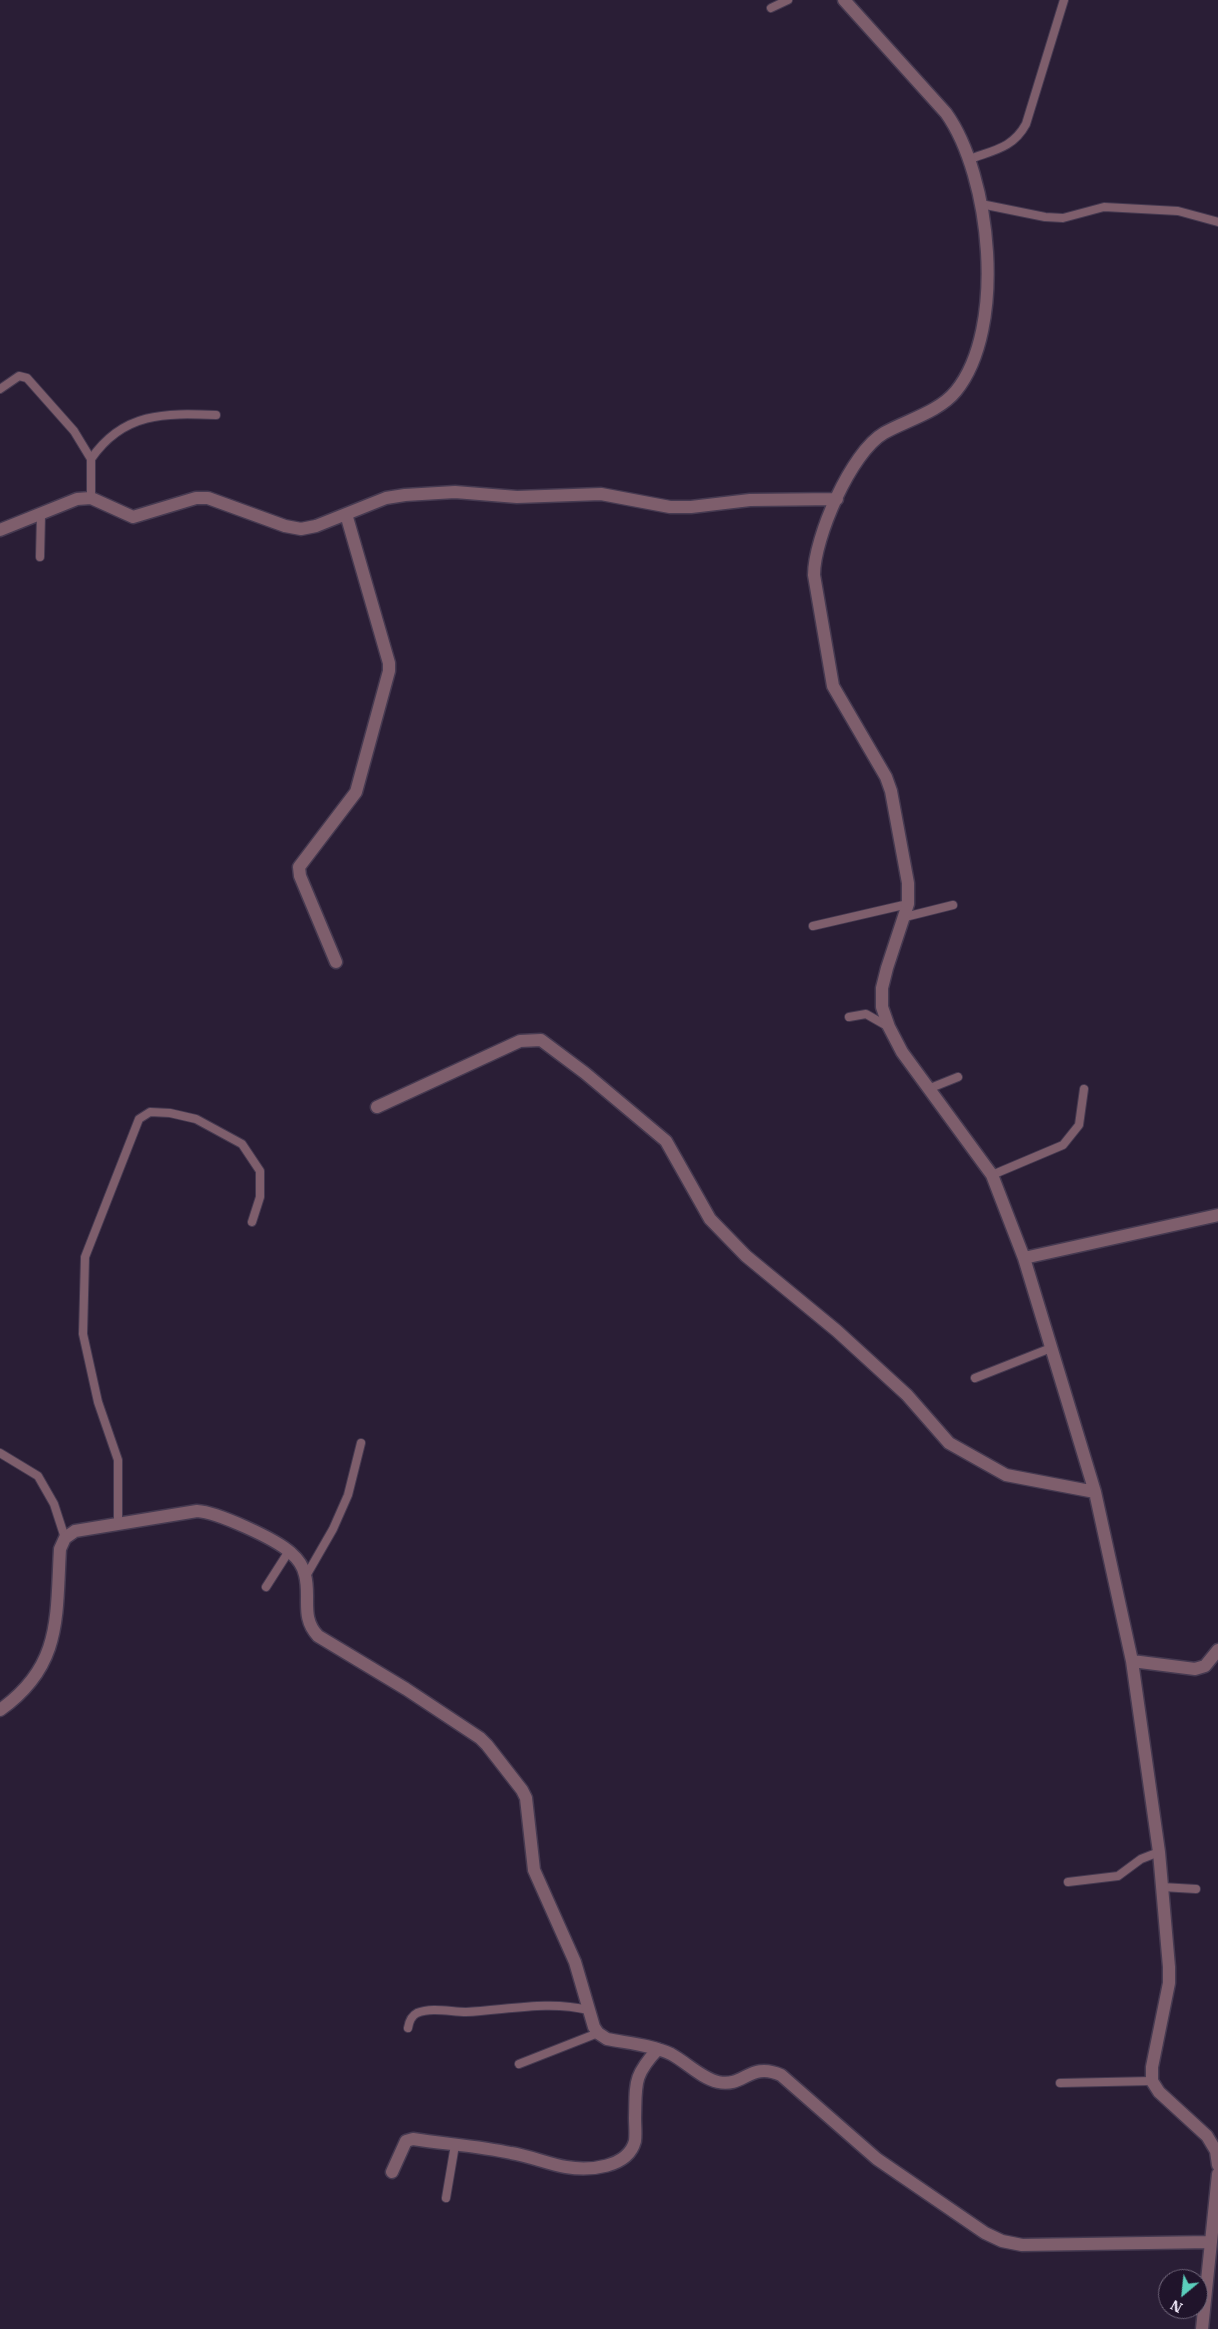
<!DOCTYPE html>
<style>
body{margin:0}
#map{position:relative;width:1218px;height:2329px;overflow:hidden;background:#2a1e36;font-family:"IBM Plex Serif",serif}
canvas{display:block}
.north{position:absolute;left:1158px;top:2269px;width:50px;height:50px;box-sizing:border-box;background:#20142b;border:1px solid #73697d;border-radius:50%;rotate:208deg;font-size:14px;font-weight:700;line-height:20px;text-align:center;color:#f0e9f9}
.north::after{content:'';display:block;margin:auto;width:18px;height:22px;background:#5bcebc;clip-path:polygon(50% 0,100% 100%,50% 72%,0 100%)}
</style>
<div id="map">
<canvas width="1218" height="2329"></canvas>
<div class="north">N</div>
</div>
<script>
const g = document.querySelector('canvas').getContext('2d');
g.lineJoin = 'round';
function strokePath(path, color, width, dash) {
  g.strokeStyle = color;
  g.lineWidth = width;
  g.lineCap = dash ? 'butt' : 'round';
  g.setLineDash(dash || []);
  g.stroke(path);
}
const lane = new Path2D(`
 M771 8 788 0
 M970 159C994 150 1013 148 1026 124L1064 0
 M981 204 1045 217 1063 218 1104 207 1178 211 1218 222
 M0 389 19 376 27 378 74 431 91 459V498
 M91 459C123 412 165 413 216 415
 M40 557 41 515
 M905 917 953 905
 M813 926 908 904
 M849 1017 866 1014 887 1026
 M928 1089 958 1077
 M992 1175 1063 1145 1079 1125 1084 1089
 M975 1378 1051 1348
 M0 1453 38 1476 54 1504 65 1538
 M118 1524V1460L98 1402 83 1334 85 1257 139 1119 150 1112 170 1113 196 1119 242 1144 260 1171V1197L252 1222
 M306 1576 333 1529 348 1495 361 1443
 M266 1587 289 1551
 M1068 1882 1118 1876 1141 1859 1159 1852
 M1162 1887 1196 1889
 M408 2028C409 2022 411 2016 417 2013 432 2007 451 2012 466 2012 507 2010 549 2000 588 2010
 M519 2064 598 2033
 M1060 2083 1152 2081
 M446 2198 455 2145`);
const street = new Path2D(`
 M844 0 946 113C991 176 1007 328 956 391 939 412 907 420 884 433 851 452 814 538 814 575L833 686 886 777 891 791 908 883V904L887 968 882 988V1007L889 1027 902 1052 992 1175 1024 1258 1095 1492 1132 1661 1159 1852 1169 1967V1983L1152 2067V2081L1159 2092 1207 2136 1216 2151 1218 2165
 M0 530 77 499 91 498 133 517 196 498H208L285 526 301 529 316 526 386 498 405 495 455 492 517 497 601 494 670 507H691L750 500 837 499
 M336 962 300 876 299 867 356 792 389 671V663L346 514
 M377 1107 520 1041 541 1040 585 1073 666 1141 710 1219 746 1256 837 1331 907 1395 949 1443 1006 1475 1095 1492
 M1024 1258 1218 1215
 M1132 1661 1195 1669 1205 1666 1218 1650
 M0 1710C62 1666 56 1618 60 1549L65 1538 75 1531 197 1511C217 1512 276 1539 291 1553 298 1559 303 1565 305 1575 311 1597 300 1617 318 1636L406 1689 480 1738 487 1745 522 1790 526 1798 534 1870 575 1962 594 2027 598 2033 607 2039C627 2043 652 2045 671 2054 686 2062 701 2078 718 2082 744 2088 750 2061 781 2075L877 2159 985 2233 1002 2241 1022 2245 1210 2242
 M392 2172 406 2141 413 2139C445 2144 479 2146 511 2153 530 2156 548 2164 566 2167 589 2171 628 2168 635 2141 636 2134 635 2125 635 2118 636 2083 633 2076 658 2049
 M1202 2329 1218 2174`);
strokePath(lane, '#463a51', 10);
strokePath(street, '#463a51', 15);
strokePath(lane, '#7e5e6c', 8);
strokePath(street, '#7e5e6c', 12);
</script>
